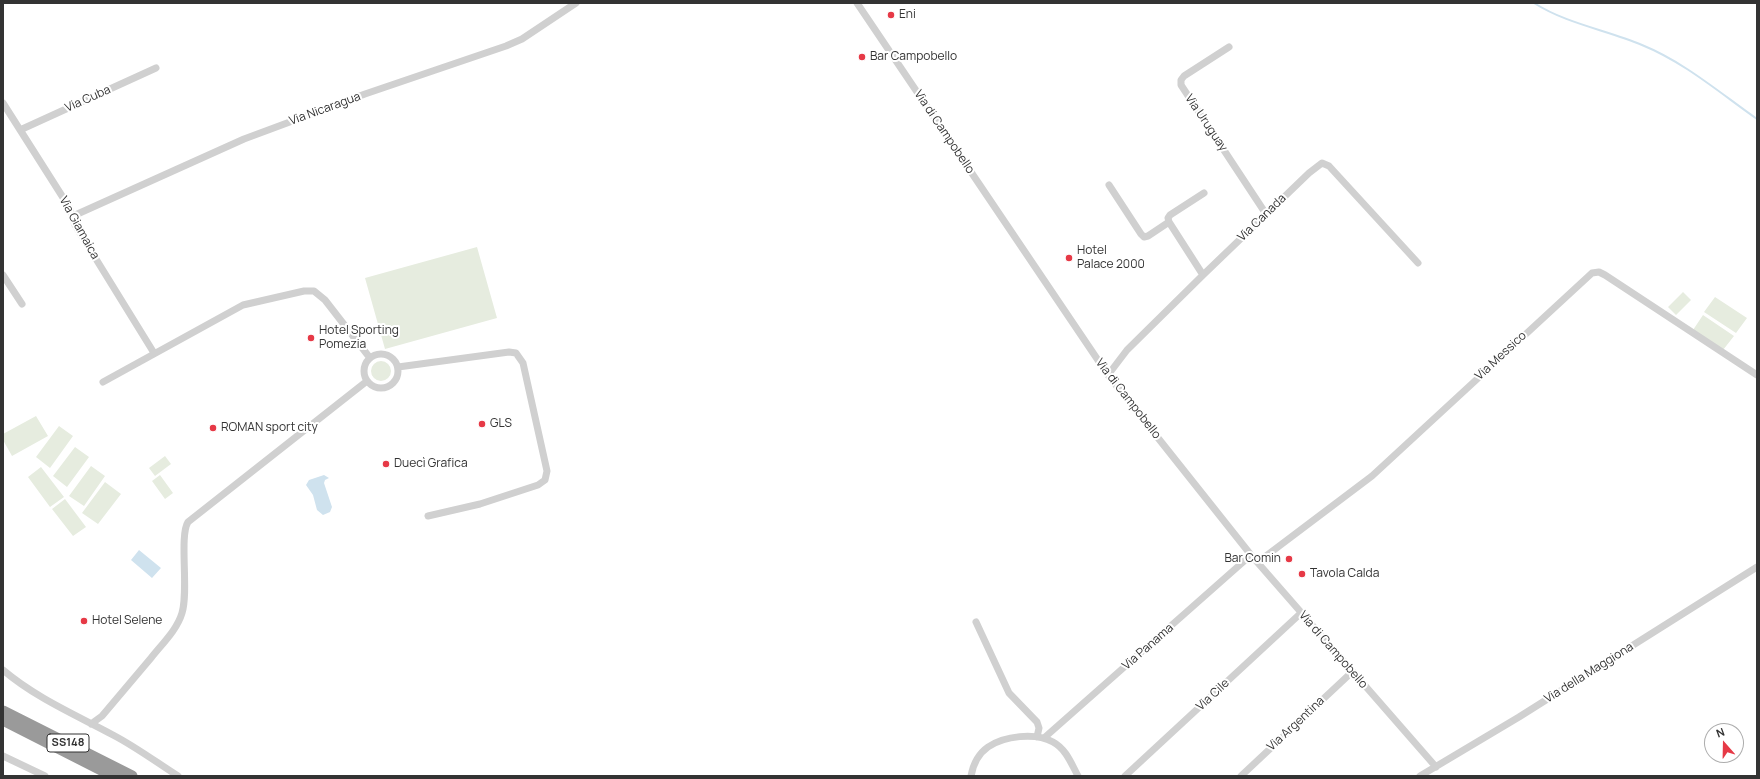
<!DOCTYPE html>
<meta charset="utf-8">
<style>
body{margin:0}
#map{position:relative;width:1760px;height:779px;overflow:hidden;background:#fff;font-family:Manrope,sans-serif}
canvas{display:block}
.frame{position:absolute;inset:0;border:4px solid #333;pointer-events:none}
.north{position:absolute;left:1704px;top:723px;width:40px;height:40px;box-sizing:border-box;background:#fff;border:1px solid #adadad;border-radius:50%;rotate:340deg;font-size:11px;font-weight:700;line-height:16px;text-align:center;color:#333}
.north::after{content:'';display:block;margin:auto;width:14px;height:18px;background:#e63946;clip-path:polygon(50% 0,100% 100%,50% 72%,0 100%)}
</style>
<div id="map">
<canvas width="1760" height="779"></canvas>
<div class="frame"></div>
<div class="north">N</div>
</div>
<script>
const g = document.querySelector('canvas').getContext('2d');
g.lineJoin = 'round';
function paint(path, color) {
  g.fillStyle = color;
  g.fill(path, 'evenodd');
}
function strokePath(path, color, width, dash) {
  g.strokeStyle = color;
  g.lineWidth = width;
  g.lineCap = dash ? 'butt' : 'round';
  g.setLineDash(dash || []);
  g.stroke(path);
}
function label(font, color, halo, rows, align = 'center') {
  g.font = font + ' Manrope,sans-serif';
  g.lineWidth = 4;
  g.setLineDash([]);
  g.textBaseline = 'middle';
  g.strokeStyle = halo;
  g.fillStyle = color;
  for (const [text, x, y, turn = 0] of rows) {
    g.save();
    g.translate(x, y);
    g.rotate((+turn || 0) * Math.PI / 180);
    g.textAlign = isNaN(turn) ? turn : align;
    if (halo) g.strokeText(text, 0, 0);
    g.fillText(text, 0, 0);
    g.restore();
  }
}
const green = new Path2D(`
 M477 247 497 318 385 349 365 278Z
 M1683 292 1691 300 1676 315 1668 307Z
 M1715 297 1747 318 1736 333 1704 312Z
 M1703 315 1734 336 1723 350 1693 330Z
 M371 371a10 10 0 1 1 20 0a10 10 0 1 1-20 0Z
 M36 416 48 436 12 456 3 440V434Z
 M59 426 73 436 50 468 36 457Z
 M75 447 89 457 67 487 53 476Z
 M165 456 171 464 155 476 149 468Z
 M91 466 105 476 84 506 69 496Z
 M41 467 64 497 50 507 28 477Z
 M160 475 173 493 165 499 152 481Z
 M105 482 121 494 98 524 82 513Z
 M65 499 86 527 73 536 52 509Z`);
const water = new Path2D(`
 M324 475 329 478 325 480 324 483 332 507 330 512 323 515 317 510 313 495 306 485 309 480Z
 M139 550 161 568 152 578 131 560Z`);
const stream = new Path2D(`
 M1534 3C1567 24 1607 30 1642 45 1684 62 1720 93 1757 119`);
const minor = new Path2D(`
 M857 3 1108 375 1251 555 1436 767
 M1229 47 1184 76 1181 80V85L1266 214
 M3 103 69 207 75 225 154 353
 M20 130 156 68
 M1109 185 1141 234 1144 237 1148 236 1169 222 1168 218 1170 215 1204 193
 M73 216 244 139 365 94 506 46 522 39 576 3
 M1169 222 1203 275
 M3 275 22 304
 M364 371a17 17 0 1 1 34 0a17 17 0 1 1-34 0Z
 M398 367 509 352 516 353 523 363 547 471 545 480 538 485 480 504 428 516
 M1108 375 1127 350 1203 275 1309 173 1322 163 1329 166 1418 263
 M103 382 243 305 304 291H314L325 300 370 358
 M1258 562 1372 476 1592 273 1599 272 1605 275 1757 375
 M976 622 1009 693 1037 722 1039 728 1037 737
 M3 670C36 698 76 715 113 735 136 747 156 762 178 776
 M91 724 102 716C118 697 135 677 151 658 162 644 177 630 182 613 189 591 179 536 188 522L367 381
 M1044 738 1251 555
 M3 756 45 776
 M971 776C973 765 978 754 988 747 1004 736 1035 732 1053 742 1066 749 1071 763 1078 776
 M1125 776 1301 613
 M1241 776 1352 672
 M1420 776 1519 717 1757 567`);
const highway = new Path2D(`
 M3 711 132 776
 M3 720 113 776`);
const markers = [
 [891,15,4,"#e63946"],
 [862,57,4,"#e63946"],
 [1069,258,4,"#e63946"],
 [311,338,4,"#e63946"],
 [482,424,4,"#e63946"],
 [213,428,4,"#e63946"],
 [386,464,4,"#e63946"],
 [1289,559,4,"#e63946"],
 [1302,574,4,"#e63946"],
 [84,621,4,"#e63946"]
];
const shields = [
 [68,743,42]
];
const shieldNames = [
 ["SS148",68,743]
];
const poiNames = [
 ["Eni",899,15],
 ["Bar Campobello",870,57],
 ["Hotel",1077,251],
 ["Palace 2000",1077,265],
 ["Hotel Sporting",319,331],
 ["Pomezia",319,345],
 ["GLS",490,424],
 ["ROMAN sport city",221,428],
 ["Duecì Grafica",394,464],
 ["Bar Comin",1281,559,"right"],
 ["Tavola Calda",1310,574],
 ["Hotel Selene",92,621]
];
const streetNames = [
 ["Via Cuba",88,99,-24],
 ["Via Nicaragua",325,109,-20],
 ["Via Uruguay",1206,123,56],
 ["Via di Campobello",944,132,56],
 ["Via Canada",1262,218,-44],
 ["Via Giamaica",79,228,61],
 ["Via Messico",1501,356,-43],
 ["Via di Campobello",1128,399,52],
 ["Via Panama",1148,647,-41],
 ["Via di Campobello",1333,650,49],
 ["Via della Maggiona",1589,673,-32],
 ["Via Cile",1213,695,-43],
 ["Via Argentina",1296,724,-43]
];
paint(green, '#e6ecdf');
paint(water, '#cfe2ee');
strokePath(stream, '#cfe2ee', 2);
strokePath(minor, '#d0d0d0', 7);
strokePath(highway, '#9a9a9a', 11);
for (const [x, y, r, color] of markers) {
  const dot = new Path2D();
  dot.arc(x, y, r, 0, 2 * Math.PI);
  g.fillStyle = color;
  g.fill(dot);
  strokePath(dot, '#fff', 1.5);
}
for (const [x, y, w] of shields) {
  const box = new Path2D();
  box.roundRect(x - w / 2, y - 9, w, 18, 3);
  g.fillStyle = '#fff';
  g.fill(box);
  strokePath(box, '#333', 1);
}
label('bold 11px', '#333', null, shieldNames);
label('12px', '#333', '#fff', poiNames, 'left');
label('12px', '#333', '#fff', streetNames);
</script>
